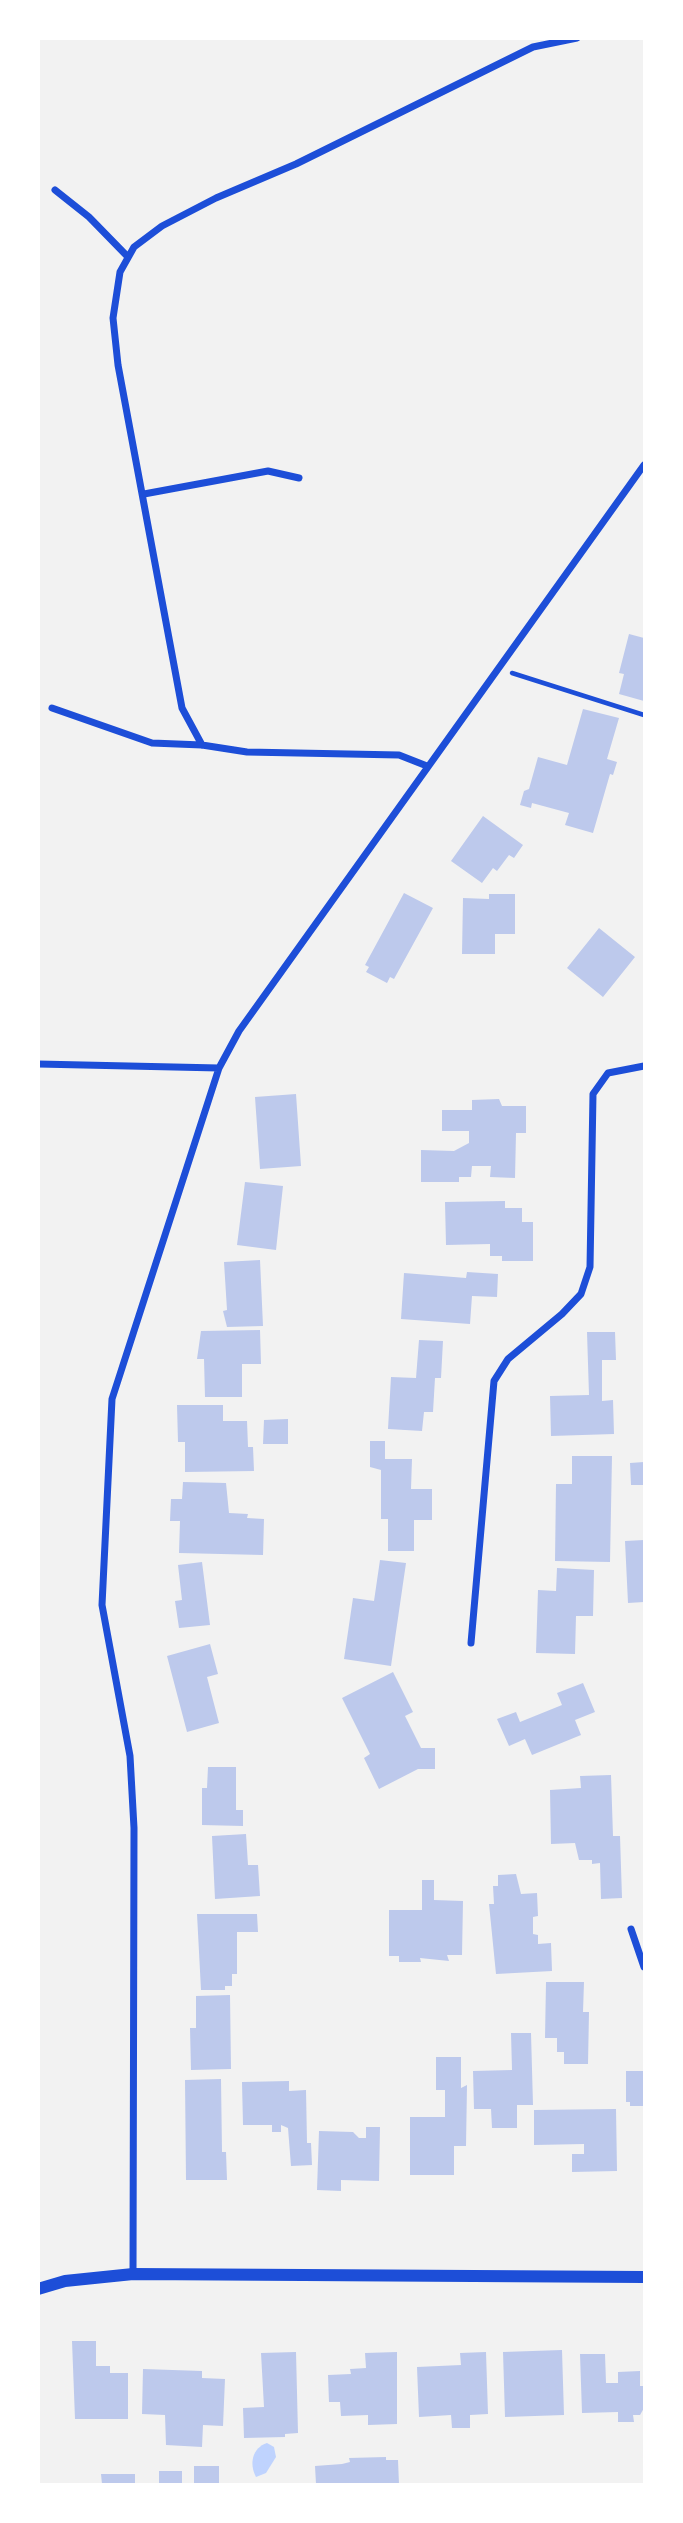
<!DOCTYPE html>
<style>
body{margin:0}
#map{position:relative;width:683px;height:2523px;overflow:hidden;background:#f2f2f2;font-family:Overpass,sans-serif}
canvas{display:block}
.frame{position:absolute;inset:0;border:40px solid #fff;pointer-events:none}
</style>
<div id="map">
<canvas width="683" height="2523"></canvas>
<div class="frame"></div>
</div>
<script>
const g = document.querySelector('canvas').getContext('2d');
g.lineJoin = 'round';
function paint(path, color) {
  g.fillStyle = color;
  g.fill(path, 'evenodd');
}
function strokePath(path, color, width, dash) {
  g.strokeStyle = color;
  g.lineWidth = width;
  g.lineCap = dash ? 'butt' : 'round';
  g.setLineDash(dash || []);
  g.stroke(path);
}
const water = new Path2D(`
 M267 2443 274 2447 276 2457 266 2473 256 2477C249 2464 252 2448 267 2443Z`);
const building = new Path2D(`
 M629 634 644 638V701L619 694 624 674 619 673Z
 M583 709 619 718 607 759 617 762 613 775 610 774 593 833 565 825 569 813 532 803 531 808 520 805 524 791 529 789 538 757 567 765Z
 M483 816 523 845 514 858 509 855 497 871 493 868 482 883 451 861Z
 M404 893 433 908 394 979 390 977 387 983 366 972 369 967 365 965Z
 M489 894H515V934H495V954H462L463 898 489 899Z
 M599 928 635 957 603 997 567 968Z
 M296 1094 301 1166 260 1169 255 1097Z
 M499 1099 502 1106H526V1133H516L515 1178 490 1177 491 1166H472L471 1177H459V1182H421V1150L454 1151 469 1143V1131H442V1110H472V1100Z
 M245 1182 283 1186 276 1250 237 1245Z
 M505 1201V1208H522V1222H533V1261H502V1256H490V1244L446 1245 445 1202Z
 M260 1260 263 1326 227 1327 223 1311 227 1310 224 1262Z
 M467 1272 498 1274 497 1297 472 1296 470 1324 401 1319 404 1273 466 1278Z
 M260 1330 261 1364H242V1397H205L204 1359H197L201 1331Z
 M587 1332H615L616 1360H602V1401L613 1400 614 1434 551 1436 550 1396 589 1395Z
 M419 1340 443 1341 441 1378H435L433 1412H424L422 1431 388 1429 391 1377 416 1378Z
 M177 1405H223V1421H247L248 1447H253L254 1471 185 1472V1442H178Z
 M288 1419V1444H263L264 1420Z
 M370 1441H385V1459H412L411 1489H432V1520H414V1551H388V1519H381V1470L370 1467Z
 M572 1456H612L610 1562 555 1561 556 1484H572Z
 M644 1462V1485H631L630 1463Z
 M183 1482 226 1483 229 1513 248 1514 247 1518 264 1519 263 1555 179 1553 180 1521H170L171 1499H182Z
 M644 1540V1602L628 1603 625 1541Z
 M380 1560 406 1563 391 1666 344 1659 353 1598 374 1601Z
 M202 1562 210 1625 179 1628 175 1601 182 1600 178 1565Z
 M557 1568 594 1570 593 1616H576L575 1654 536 1653 538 1590 556 1591Z
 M210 1644 218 1674 207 1677 219 1723 187 1732 167 1656Z
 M393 1672 413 1712 405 1716 421 1748H435V1769H418L379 1789 364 1758 370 1754 342 1698Z
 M583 1683 595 1712 575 1720 581 1735 532 1755 525 1739 509 1746 497 1719 516 1712 520 1722 562 1705 557 1693Z
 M208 1767H236V1810H243V1826L202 1825V1788H207Z
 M611 1775 613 1836H620L622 1898 601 1899 600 1863 592 1864V1860H579L575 1843 551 1844 550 1790 581 1788 580 1776Z
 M246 1834 248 1865H258L260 1896 215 1899 212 1836Z
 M516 1874 521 1894 537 1893 538 1916 533 1917V1934L538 1935V1944L551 1943 552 1971 496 1974 489 1904H494L493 1886H498V1875Z
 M422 1880H434V1900L463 1901 462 1955H447L449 1961 420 1958 421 1962H399V1956H389V1910H422Z
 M197 1914H257L258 1932H237V1974H232V1986H225V1990H201Z
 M546 1982H584L583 2012H589L588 2064H564V2052H557V2038H545Z
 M230 1995 231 2069 191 2070 190 2028H196V1996Z
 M511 2033H531L533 2105H517V2128H492L491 2109H474L473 2071 512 2070Z
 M436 2057H461V2088L467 2085 466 2146H454V2175H410V2117H445V2090H436Z
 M626 2071H644V2106H630V2102H626Z
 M221 2079 222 2152H226L227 2180H186L185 2080Z
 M289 2081V2091L306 2090 307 2143H311L312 2165 291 2166 288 2128 281 2125V2132H272V2125H243L242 2082Z
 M616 2109 617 2171 572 2172V2154H584V2144L534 2145V2110Z
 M366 2127H380L379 2181 341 2180V2191L317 2190 319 2131 353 2132 359 2138H366Z
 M72 2341H96V2366H110V2373H128V2419H75Z
 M562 2350 564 2415 505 2417 503 2352Z
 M296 2352 298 2433 285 2434V2437L244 2438 243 2408 264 2407 261 2353Z
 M397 2352V2424L368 2425V2415L341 2416 340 2402H329L328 2375 351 2374 350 2369 366 2368 365 2353Z
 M486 2352 488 2414 470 2415V2428H452L451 2415 419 2417 417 2367 461 2365 460 2353Z
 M580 2354H605L606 2383H618V2372L640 2371V2386H644V2408L640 2415H633L634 2422H618V2412L582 2413Z
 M143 2369 202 2371V2378L225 2379 223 2426 203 2425 202 2447 166 2445 165 2415 142 2414Z
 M386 2457V2460H398L399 2484H316L315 2466 342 2464 350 2462 349 2458Z
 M194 2466H219V2484H194Z
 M159 2471H182V2484H159Z
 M101 2474H135V2484H102Z`);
const path = new Path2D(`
 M512 673 644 715`);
const minor = new Path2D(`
 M55 190 89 217 128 257
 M144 494 268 471 299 478
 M52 708 152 743 202 745 247 752 399 755 427 766
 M202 745 182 708 118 365 113 318 120 272 134 247 162 226 216 198 296 164 533 47 577 38
 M38 1064 219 1068
 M471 1643 494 1381 508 1359 562 1314 581 1294 590 1267 593 1094 608 1073 644 1066
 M631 1929 644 1967
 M133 2274 134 1828 130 1756 102 1605 112 1399 219 1068 239 1031 644 465`);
const tertiary = new Path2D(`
 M38 2289 65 2281 133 2274 644 2277`);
paint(water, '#bfd3fe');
paint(building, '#bdc9ec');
strokePath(path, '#1d4ed8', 4.5);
strokePath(minor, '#1d4ed8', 7);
strokePath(tertiary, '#1d4ed8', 12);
</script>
